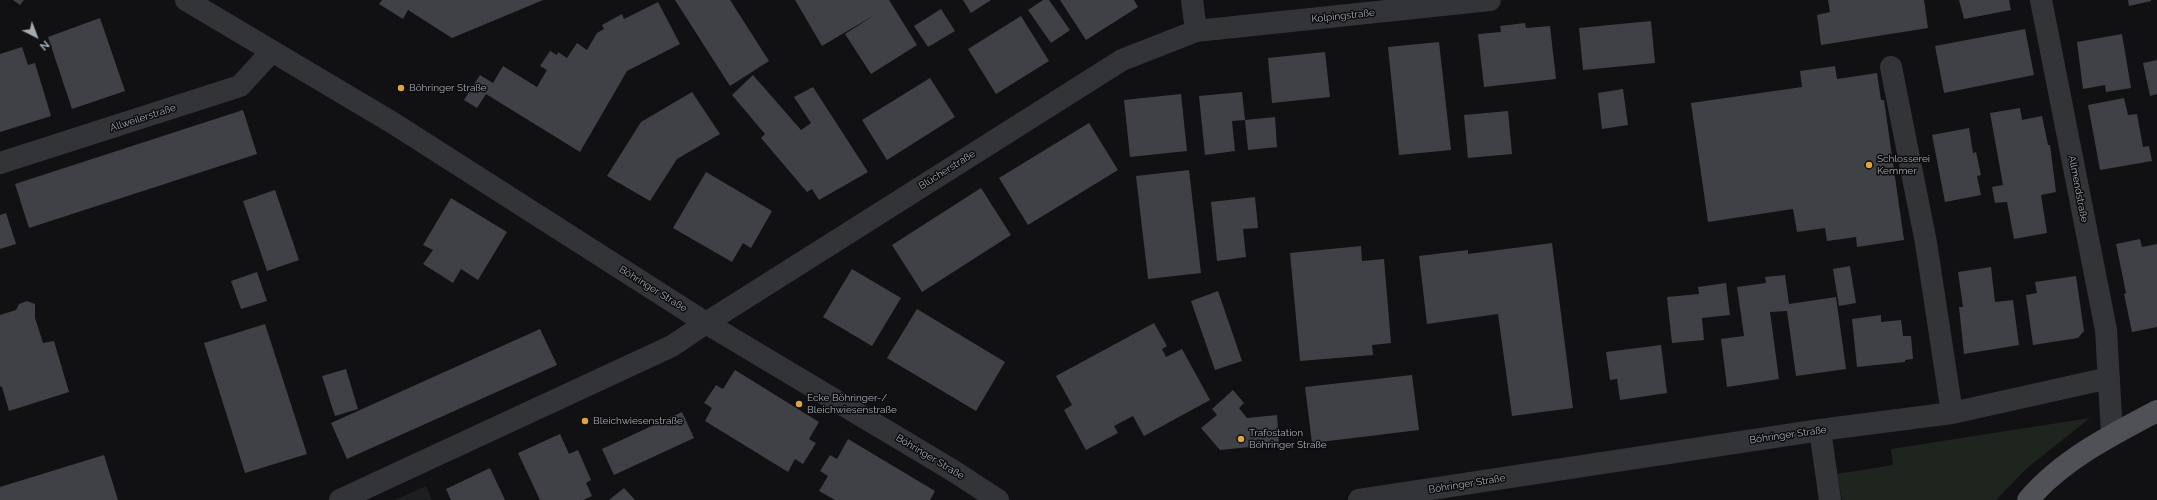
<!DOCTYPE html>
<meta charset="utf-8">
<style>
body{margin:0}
#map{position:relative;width:2157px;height:500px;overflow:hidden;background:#111113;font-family:Raleway,sans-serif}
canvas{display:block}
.north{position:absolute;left:16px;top:16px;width:40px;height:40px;-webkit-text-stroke:3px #0c0c0e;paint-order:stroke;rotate:138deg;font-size:11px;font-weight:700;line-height:16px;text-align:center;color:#a4a9b2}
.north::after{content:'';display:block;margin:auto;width:14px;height:18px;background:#a4a9b2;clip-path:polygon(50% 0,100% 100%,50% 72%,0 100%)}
</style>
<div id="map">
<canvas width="2157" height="500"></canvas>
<div class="north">N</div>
</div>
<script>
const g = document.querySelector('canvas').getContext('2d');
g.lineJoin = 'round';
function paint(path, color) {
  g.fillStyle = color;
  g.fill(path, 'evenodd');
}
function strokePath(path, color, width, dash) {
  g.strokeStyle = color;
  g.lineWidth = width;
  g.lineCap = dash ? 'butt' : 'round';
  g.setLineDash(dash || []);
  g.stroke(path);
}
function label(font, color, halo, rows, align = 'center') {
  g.font = font + ' Raleway,sans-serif';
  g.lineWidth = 3;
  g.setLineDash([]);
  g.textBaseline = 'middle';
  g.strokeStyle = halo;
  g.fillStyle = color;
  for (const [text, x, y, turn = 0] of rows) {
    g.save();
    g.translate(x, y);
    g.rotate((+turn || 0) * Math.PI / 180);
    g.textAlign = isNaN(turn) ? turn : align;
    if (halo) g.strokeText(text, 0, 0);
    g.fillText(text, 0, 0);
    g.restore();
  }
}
const built = new Path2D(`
 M426 486 432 500H395Z`);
const green = new Path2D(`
 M2090 418 2027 468 1996 500H1842L1837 474 1893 465 1891 449Z`);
const building = new Path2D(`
 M13 0H24L20 5Z
 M382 0H543L452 38 408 10 403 19 379 4Z
 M675 0H730L769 61 730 86Z
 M795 0H889L917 45 871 74 845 34 876 14 822 46Z
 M963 0H991L971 13Z
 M1043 0H1049L1070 30 1051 43 1028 10Z
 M1060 0H1134L1138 7 1086 40Z
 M1828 0H1924L1928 28 1821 45 1817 15 1830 12Z
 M1959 0H2009L2011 10 1964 19Z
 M2128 0H2151V1L2129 6Z
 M658 2 680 44 627 71 580 152 486 94 477 108 464 100 480 75 493 83 503 66 537 87 547 70 540 66 550 51 557 55 558 52 567 58 577 43 587 50 597 33 604 29 602 25 622 14 624 19Z
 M941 9 955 31 928 47 914 26Z
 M1021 16 1049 61 996 94 968 49Z
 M100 18 125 91 72 109 48 37Z
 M1651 21 1655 63 1583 70 1579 28Z
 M1525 23 1526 28 1550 26 1556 79 1484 87 1478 34 1501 32 1500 26Z
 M2025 29 2034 75 1944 93 1935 46Z
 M2122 34 2131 88 2106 92 2105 85 2083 89 2077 42Z
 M1439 42 1451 150 1399 155 1388 47Z
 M22 47 28 65 35 63 51 116 0 132V54Z
 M1325 52 1330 97 1272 103 1268 58Z
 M2157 60V94L2150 96 2143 63Z
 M1835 66 1837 79 1877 73 1881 100H1884L1904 240 1857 247 1856 237 1827 241 1825 228 1797 232 1793 209 1708 222 1691 103 1802 87 1800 71Z
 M753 75 801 130 811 123 794 97 813 87 868 172 819 200 812 189 807 192 761 138 765 134 732 95Z
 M930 78 955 117 887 160 862 120Z
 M1623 89 1628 125 1602 129 1598 93Z
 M692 92 720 134 677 159 650 201 607 176 641 122Z
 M1242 92 1245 120 1232 121 1235 151 1205 155 1199 96Z
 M1181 94 1187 151 1130 157 1124 100Z
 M2124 98 2128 115 2137 114 2143 147 2149 146 2152 161 2100 170 2088 105Z
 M2020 108 2022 120 2042 116 2048 145H2050L2056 192 2041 195 2047 233 2014 239 2007 202 1995 203 1992 187 2003 185 1990 113Z
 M243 110 257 154 29 228 15 184Z
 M1508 111 1512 154 1468 158 1464 115Z
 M1275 117 1277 147 1248 150 1245 120Z
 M1089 123 1118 170 1028 225 999 178Z
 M1969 128 1973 153 1976 152 1981 175 1977 176 1981 195 1945 202 1932 135Z
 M1189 170 1201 273 1148 279 1136 176Z
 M706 172 772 211 751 248 743 243 732 262 673 228Z
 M981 188 1011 235 922 292 892 245Z
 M275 190 299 260 267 271 243 201Z
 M1255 197 1258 228 1243 229 1246 257 1217 261 1211 202Z
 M451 198 507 232 478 280 461 269 453 283 423 264 433 250 423 245Z
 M6 213 16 244 0 249V215Z
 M2140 239 2142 247 2157 244V327L2132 332 2124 294 2126 293 2116 244Z
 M1552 243 1573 408 1512 416 1498 314 1427 324 1419 256 1468 250V254Z
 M1361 246 1362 261 1384 259 1391 343 1372 345 1373 355 1300 361 1290 253Z
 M1850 266 1856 303 1839 306 1833 269Z
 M1991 267 1995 302 2013 300 2019 345 1964 354 1959 307H1963L1958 272Z
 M852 269 901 298 872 346 823 317Z
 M257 272 267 301 241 309 231 281Z
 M1785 275 1789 304 1836 297 1846 369 1796 376 1787 311 1770 312 1779 379 1727 387 1721 339 1744 336 1737 287 1766 283 1765 277Z
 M2076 276 2084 331 2078 338 2033 345 2026 295 2037 293 2035 282Z
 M1726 283 1730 315 1702 318 1704 340 1672 343 1667 297 1699 294 1698 287Z
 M1218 291 1242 361 1215 370 1191 301Z
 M27 301 35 304V318L43 343 54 341 69 392 9 411 2 387 0 386V315L16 310 19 304Z
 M917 309 1005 362 976 411 887 358Z
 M1881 315V322L1901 320 1903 336H1911L1913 359 1905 360V362L1857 367 1852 319Z
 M1154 323 1167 346 1162 349 1166 357 1182 349 1210 400 1144 436 1133 416 1114 426 1118 433 1086 450 1064 410 1072 405 1056 376Z
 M265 324 307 454 245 473 204 343Z
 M540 329 557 365 347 459 331 423Z
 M1661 345 1667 393 1620 400 1617 379 1610 380 1606 352Z
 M346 369 358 409 335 416 322 376Z
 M735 370 819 422 809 439 816 443 803 464 795 459 788 472 705 421 712 408 704 403 716 385 723 389Z
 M1412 375 1419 430 1312 443 1305 387Z
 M1233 390 1244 403 1239 408 1247 418 1277 415 1279 444 1220 450 1201 428 1217 415 1212 409Z
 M682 412 694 438 614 475 602 449Z
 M560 434 569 454 578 450 591 480 586 483 592 496 583 500H540L518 453Z
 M848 439 935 491 930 500H835L819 491 828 476 820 471 830 455 837 459Z
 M104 455 118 500H0V487Z
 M490 468 505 500H451L446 489Z
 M624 488 635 500H609Z`);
const minor = new Path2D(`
 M186 0 393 123 706 323 952 470 998 500
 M1192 0 1196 31
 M2041 0 2106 330 2112 434
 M1891 67 1926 243 1952 413
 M0 163 240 86 272 51
 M1820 430 1830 500
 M340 500 672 346 706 323 1122 60 1196 31 1490 0
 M1359 500 1820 430 1952 413 2109 378`);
const major = new Path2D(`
 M2028 500C2062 460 2111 435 2157 411`);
const markers = [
 [401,88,4,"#dea53e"],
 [1869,165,4,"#dea53e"],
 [799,404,4,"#dea53e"],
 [585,421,4,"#dea53e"],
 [1241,439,4,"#dea53e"]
];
const streetNames = [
 ["Kolpingstraße",1343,16,-6],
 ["Allweilerstraße",143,118,-18],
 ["Blücherstraße",947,170,-32],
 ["Allmendstraße",2078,189,79],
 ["Böhringer Straße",653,289,32],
 ["Böhringer Straße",1788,435,-8],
 ["Böhringer Straße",930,457,31],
 ["Böhringer Straße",1467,484,-9]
];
const poiNames = [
 ["Böhringer Straße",409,88],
 ["Schlosserei",1877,159],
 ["Kemmer",1877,171],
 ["Ecke Böhringer-/",807,398],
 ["Bleichwiesenstraße",807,410],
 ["Bleichwiesenstraße",593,421],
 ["Trafostation",1249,433],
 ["Böhringer Straße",1249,445]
];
paint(built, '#1d1e1f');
paint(green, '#1e251f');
paint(building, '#404146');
strokePath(minor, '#333437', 22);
strokePath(major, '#4f5156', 22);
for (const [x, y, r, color] of markers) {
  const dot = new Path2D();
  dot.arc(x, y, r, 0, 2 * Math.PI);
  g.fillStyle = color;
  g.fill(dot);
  strokePath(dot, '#0c0c0e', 1.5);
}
label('10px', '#a4a9b2', '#0c0c0e', streetNames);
label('10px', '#a4a9b2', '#0c0c0e', poiNames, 'left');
</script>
